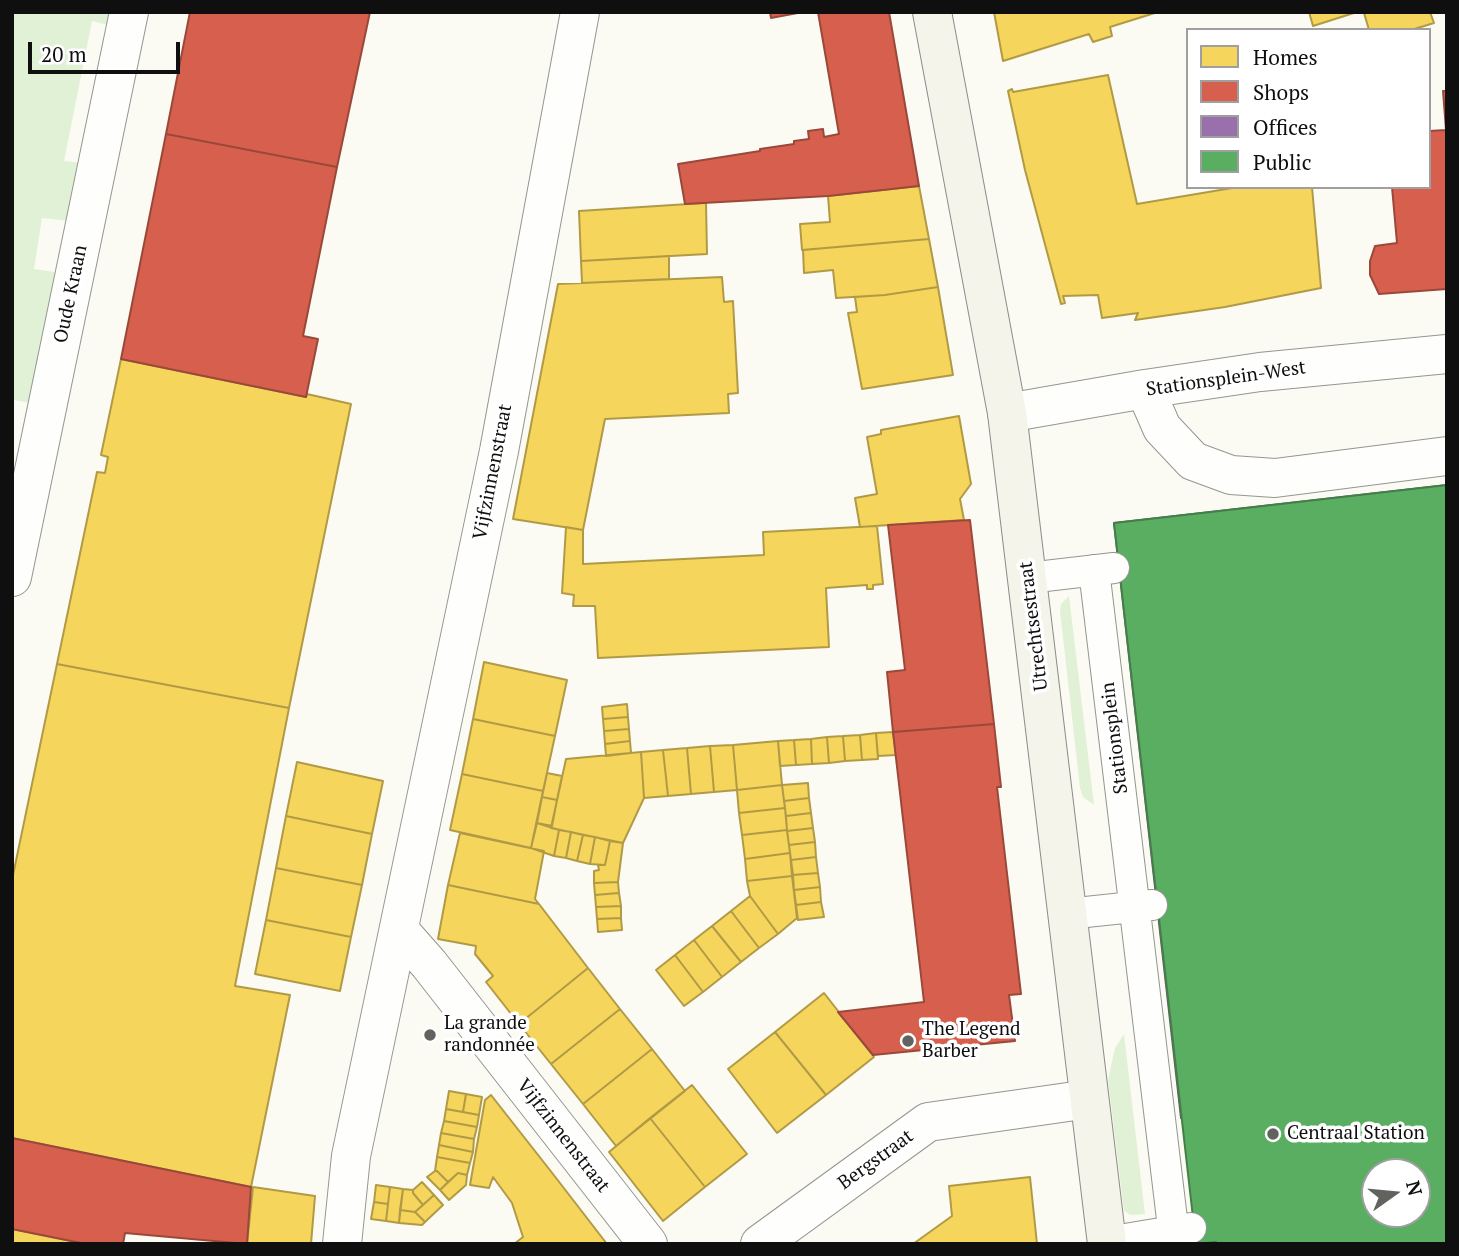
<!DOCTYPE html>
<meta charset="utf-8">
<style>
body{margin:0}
#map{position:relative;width:1459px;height:1256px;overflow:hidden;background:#fbfbf4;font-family:"PT Serif",serif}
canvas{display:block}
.frame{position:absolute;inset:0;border:14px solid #0f0f0f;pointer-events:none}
.legend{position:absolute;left:1186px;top:28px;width:245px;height:161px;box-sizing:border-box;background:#fff;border:2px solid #9f9f9f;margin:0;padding:9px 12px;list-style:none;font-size:21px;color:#0f0f0f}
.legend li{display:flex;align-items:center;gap:14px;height:35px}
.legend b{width:35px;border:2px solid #9f9f9f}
.north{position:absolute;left:1361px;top:1158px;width:70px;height:70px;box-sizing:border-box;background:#fff;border:2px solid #9f9f9f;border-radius:50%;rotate:75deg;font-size:19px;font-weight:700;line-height:28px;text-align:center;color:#0f0f0f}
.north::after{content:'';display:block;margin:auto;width:24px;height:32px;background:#62625f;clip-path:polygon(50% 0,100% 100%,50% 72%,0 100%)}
.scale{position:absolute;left:28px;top:42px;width:152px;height:32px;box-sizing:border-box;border:4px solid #0f0f0f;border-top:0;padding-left:9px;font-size:21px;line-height:24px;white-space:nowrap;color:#0f0f0f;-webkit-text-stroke:5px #fff;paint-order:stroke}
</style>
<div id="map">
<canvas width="1459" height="1256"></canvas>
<div class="frame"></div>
<ul class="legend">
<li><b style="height:19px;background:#f6d55c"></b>Homes</li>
<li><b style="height:19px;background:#d6604d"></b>Shops</li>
<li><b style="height:19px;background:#9970ab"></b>Offices</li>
<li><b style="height:19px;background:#5aae61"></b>Public</li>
</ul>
<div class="north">N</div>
<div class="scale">20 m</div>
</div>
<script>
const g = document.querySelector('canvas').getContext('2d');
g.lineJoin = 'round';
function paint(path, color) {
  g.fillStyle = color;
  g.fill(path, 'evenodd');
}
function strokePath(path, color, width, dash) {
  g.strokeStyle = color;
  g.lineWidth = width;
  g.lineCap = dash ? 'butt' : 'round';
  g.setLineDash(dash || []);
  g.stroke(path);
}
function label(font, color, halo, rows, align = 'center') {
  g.font = font + ' "PT Serif",serif';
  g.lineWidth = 7;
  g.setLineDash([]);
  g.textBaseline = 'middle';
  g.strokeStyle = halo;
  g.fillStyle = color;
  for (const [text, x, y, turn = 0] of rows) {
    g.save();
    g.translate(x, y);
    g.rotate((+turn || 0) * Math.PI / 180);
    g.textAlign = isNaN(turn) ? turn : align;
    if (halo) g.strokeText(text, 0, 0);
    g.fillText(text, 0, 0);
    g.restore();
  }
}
const green = new Path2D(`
 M12 12H109L108 25 92 21 64 161 83 163 70 221 42 218 34 269 62 273 35 404 14 400 12 404Z
 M1069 596 1094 805 1083 797 1080 788 1060 611 1061 604Z
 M1124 1034 1145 1214 1131 1215 1124 1211 1108 1080 1115 1048Z`);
const homes = new Path2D(`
 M994 12H1158L1110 27 1112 36 1093 42 1089 34 1003 61Z
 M1309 12H1357L1313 26Z
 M1430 12 1434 23 1411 30H1369L1364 13Z
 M1108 75 1137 204 1238 187H1312L1321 288 1225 307 1135 320 1138 313 1102 318 1098 295 1063 296 1065 303 1061 304 1025 170 1008 91 1012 89 1013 92Z
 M919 186 929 239 802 250 800 224 830 222 828 196Z
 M704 203H706L707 254 581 261 579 211Z
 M929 239 938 287 885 295 836 298 833 270 804 273 803 250Z
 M669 256V279L582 283 581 261Z
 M722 277 724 302 733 301 738 393 728 394 729 413 605 419 583 530 513 519 558 284Z
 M938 287 953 375 862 389 848 313 857 312 855 297 885 295Z
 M121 359 306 397 307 394 351 404 289 708 57 664 97 472 105 473 108 457 101 455Z
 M959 416 971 484 960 499 964 520 860 527 855 498 877 494 867 437 881 434V430Z
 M877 526 883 584 873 585V589H867V585L826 588 829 647 598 658 595 606H573L574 595 562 593 566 527 583 530V564L764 555 763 532Z
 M484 662 567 680 555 736 473 719Z
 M57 664 289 708 235 986 290 995 251 1187 12 1138V880Z
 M627 704 628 717 603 719 602 707Z
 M628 717 629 729 604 731 603 719Z
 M473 719 555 736 543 791 462 774Z
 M629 729 630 741 605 744 604 731Z
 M893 732 896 755 878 756 876 733Z
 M876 733 878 759 862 760 860 735Z
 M860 735 862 760 845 761 843 736Z
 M843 736 845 761 829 763 827 737Z
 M827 737 829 763 812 764 811 739Z
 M811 739 812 764 796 765 794 740Z
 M794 740 796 765 780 766 778 741Z
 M630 741 631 753 606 756 605 744Z
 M778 741 782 785 737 790 733 745Z
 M733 745 737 790 714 792 710 746Z
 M710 746 714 792 691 794 687 748Z
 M687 748 691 794 668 796 663 750Z
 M663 750 668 796 644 798 641 752Z
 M641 752 644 798 623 843 551 828 566 759Z
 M297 762 383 781 372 834 286 816Z
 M547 773 562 776 557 800 542 797Z
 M462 774 543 791 531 848 450 830Z
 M808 783 809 798 784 801 782 785Z
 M782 785 785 808 739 813 737 790Z
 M542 797 557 800 552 826 537 823Z
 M809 798 811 813 786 816 784 801Z
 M785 808 787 830 742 835 739 813Z
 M811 813 813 828 787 831 786 816Z
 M286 816 372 834 362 885 276 868Z
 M537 823 559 830 554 856 531 848Z
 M813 828 815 842 789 845 787 831Z
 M559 830 571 832 566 858 554 856Z
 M787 830 790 853 745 859 742 835Z
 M571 832 583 835 577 861 566 858Z
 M460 833 544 851 535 899 539 904 448 885Z
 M583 835 595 837 590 864 577 861Z
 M595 837 610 841 605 865 590 864Z
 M610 841 623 843 618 882 594 883V871L599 870 598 865H605Z
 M815 842 816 857 791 860 789 845Z
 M790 853 792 876 747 881 745 859Z
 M816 857 818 873 793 875 791 860Z
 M276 868 362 885 351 937 266 920Z
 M818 873 820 887 794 890 793 875Z
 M792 876 797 918 778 934 750 896 747 881Z
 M618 882 619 893 595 895 594 883Z
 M448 885 539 904 588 968 519 1024 486 982 493 976 475 954 476 946 438 939Z
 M820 887 821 902 796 905 794 890Z
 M619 893 621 906 596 907 595 895Z
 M750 896 778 934 759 948 731 911Z
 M821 902 824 917 798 920 796 905Z
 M621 906V918L597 919 596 907Z
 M731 911 759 948 741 962 712 926Z
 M621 918 622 930 598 932 597 919Z
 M266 920 351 937 340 991 255 974Z
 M712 926 741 962 722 977 694 940Z
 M694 940 722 977 703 992 675 955Z
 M675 955 703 992 684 1006 656 970Z
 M588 968 620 1009 551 1064 519 1024Z
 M824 993 874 1057 826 1095 775 1032Z
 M620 1009 652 1049 583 1104 551 1064Z
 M775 1032 826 1095 777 1133 728 1069Z
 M652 1049 685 1091 616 1146 583 1104Z
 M692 1085 747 1154 705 1187 650 1118Z
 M449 1091 466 1094 463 1112 446 1109Z
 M466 1094 482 1097 479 1115 463 1112Z
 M491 1095 553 1174 607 1244H514L523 1237 512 1203 493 1177 489 1188 470 1185 485 1100Z
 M446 1109 479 1115 477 1127 444 1121Z
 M650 1118 705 1187 663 1221 609 1152Z
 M444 1121 477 1127 474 1139 441 1133Z
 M441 1133 474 1139 473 1152 439 1145Z
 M439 1145 473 1152 470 1163 437 1157Z
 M437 1157 470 1163 467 1175 458 1173 448 1182 437 1171H435Z
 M435 1171H437L448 1182 440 1190 427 1177Z
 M458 1173 467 1175 466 1185 449 1200 440 1190Z
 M1030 1177 1037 1244H913L952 1216 949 1186Z
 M422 1182 434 1195 423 1205 413 1193V1190Z
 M376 1185 390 1187 388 1204 374 1202Z
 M253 1187 315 1196 311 1244H247Z
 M390 1187 403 1189 399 1223 386 1221Z
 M403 1189 413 1190V1193L423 1205 415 1212 400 1210Z
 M434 1195 443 1205 425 1222 415 1212Z
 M374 1202 388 1204 386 1221 371 1219Z
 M400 1210 415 1212 425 1222 422 1225 399 1223Z
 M12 1229 86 1244H12Z`);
const shops = new Path2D(`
 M190 12H370L337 167 166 134Z
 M770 12H803L771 18Z
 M818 12H889L919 186 828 196 685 204 678 164 760 151V149L794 144V141L809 139 808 131 823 129 824 137 839 134Z
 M1443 91H1447V289L1379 294 1370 275V261L1375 246 1397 243 1392 187H1429V131L1446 130Z
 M166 134 337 167 303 336 318 339 306 397 121 359Z
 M970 520 994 724 893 732 887 672 905 670 888 525Z
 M994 724 1001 787H997L1021 994 1009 995 1015 1041 873 1055 838 1012 924 1002 893 732Z
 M12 1138 251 1187 247 1244 125 1233 123 1244H86L12 1229Z`);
const offices = new Path2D(`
 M1447 485V1087L1181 1118 1114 523Z`);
const public = new Path2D(`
 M1447 485V1244H1216V1242L1196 1244 1114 523ZM1375 1172H1417V1214H1375Z`);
const lane = new Path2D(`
 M1094 570 1175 1244
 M1028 578 1114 568
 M1067 914 1152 905
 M1107 1242 1191 1228`);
const street = new Path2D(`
 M1145 389 1162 428 1193 461 1231 475 1275 478 1447 456
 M1007 413 1145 389 1260 372 1447 354
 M12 577 129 12
 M399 930 429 964 648 1244
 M342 1244 351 1156 499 451 580 12
 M760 1244 928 1122 1089 1099`);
const secondary = new Path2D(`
 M932 12 1007 413 1107 1244`);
const markers = [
 [430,1035,7,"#62625f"],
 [908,1041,7,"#62625f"],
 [1273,1134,7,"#62625f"]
];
const streetNames = [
 ["Oude Kraan",71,294,-78],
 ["Stationsplein-West",1226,379,-8],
 ["Vijfzinnenstraat",493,472,-79],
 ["Utrechtsestraat",1034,626,-97],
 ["Stationsplein",1115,738,-97],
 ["Vijfzinnenstraat",563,1136,52],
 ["Bergstraat",876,1160,-36]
];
const poiNames = [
 ["La grande",444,1024],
 ["randonnée",444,1046],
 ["The Legend",922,1030],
 ["Barber",922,1052],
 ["Centraal Station",1287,1134]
];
paint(green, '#e1f1d5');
paint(homes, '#f6d55c');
strokePath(homes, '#b19a45', 2);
paint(shops, '#d6604d');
strokePath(shops, '#9a483a', 2);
paint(offices, '#9970ab');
strokePath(offices, '#70537c', 2);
paint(public, '#5aae61');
strokePath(public, '#447e48', 2);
strokePath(lane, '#959592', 32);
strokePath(street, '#959592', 40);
strokePath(secondary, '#8c8c89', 40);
strokePath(lane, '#fefefd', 30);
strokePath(street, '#fefefd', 38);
strokePath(secondary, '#f4f4eb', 38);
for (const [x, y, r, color] of markers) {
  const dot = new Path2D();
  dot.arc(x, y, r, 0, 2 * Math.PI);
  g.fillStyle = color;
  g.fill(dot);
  strokePath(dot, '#fff', 2.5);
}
label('19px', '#0f0f0f', '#fff', streetNames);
label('19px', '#0f0f0f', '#fff', poiNames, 'left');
</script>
